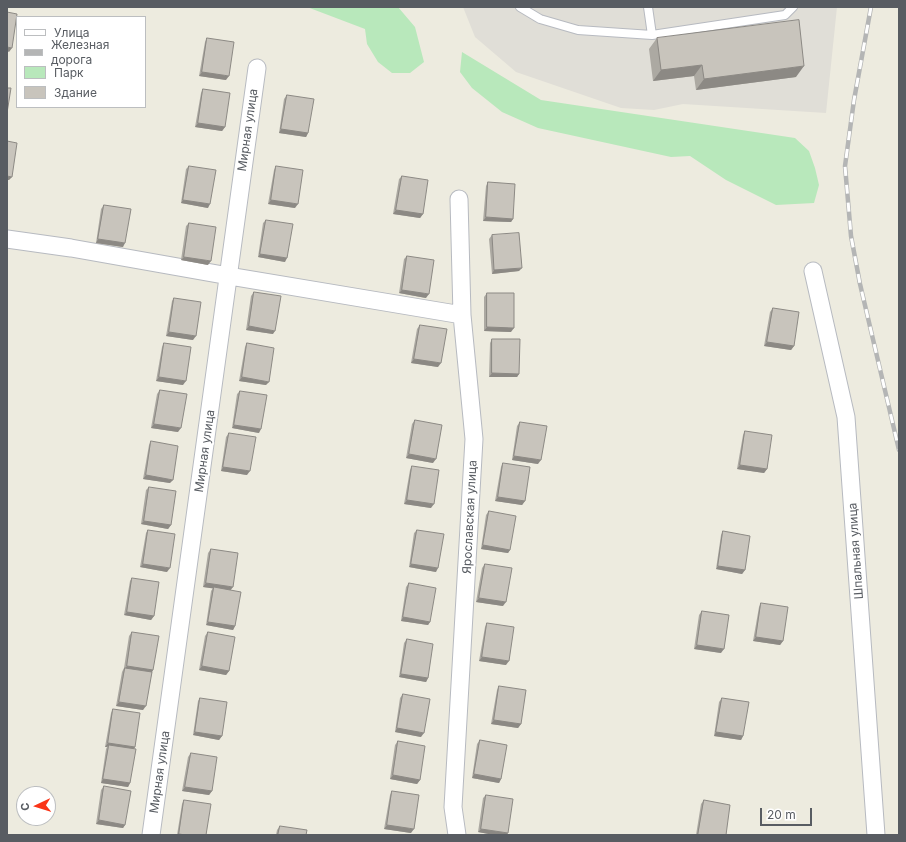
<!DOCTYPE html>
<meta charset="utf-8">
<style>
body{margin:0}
#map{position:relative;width:906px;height:842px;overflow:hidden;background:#edebdf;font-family:Inter,sans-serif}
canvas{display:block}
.frame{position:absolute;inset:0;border:8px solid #585c62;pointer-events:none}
.legend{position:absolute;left:16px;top:16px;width:130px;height:92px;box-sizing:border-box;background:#fff;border:1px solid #bcbec0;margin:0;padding:5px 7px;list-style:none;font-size:12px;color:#585c62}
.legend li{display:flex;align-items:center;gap:8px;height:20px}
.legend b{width:20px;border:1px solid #bcbec0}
.north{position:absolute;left:16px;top:786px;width:40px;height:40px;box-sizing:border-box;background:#fff;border:1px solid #bcbec0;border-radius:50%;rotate:266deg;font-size:11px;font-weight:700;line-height:16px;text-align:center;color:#585c62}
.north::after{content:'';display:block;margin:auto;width:14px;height:18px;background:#fa3518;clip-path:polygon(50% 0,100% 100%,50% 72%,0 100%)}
.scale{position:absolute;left:760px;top:808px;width:52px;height:18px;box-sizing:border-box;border:2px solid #585c62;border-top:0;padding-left:5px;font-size:12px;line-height:14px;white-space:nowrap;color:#585c62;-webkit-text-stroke:3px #fff;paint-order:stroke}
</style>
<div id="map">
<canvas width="906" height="842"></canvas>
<div class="frame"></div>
<ul class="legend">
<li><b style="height:5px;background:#fff"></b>Улица</li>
<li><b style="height:5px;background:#b4b5b5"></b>Железная дорога</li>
<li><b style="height:11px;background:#b8e8bb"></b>Парк</li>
<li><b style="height:11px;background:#c8c4bc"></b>Здание</li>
</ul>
<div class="north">С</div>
<div class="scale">20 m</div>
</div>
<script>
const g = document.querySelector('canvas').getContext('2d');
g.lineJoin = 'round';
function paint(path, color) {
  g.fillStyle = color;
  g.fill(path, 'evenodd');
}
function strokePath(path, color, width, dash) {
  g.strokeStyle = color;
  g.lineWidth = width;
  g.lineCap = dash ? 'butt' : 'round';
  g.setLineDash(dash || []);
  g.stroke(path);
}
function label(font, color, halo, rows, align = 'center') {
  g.font = font + ' Inter,sans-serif';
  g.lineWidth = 4;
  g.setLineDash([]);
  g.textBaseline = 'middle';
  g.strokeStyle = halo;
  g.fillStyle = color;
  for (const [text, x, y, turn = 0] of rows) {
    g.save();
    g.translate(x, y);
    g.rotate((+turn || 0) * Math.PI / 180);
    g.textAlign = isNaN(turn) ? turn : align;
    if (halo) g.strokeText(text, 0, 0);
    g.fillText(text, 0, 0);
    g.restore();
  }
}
const industrial = new Path2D(`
 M463 7H837L826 113 683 104 654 110 621 108 516 72 475 37Z`);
const green = new Path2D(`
 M307 7H398L415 27 424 62 410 73H392L378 62 367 44 365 29Z
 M462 52 541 100 795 138 809 151 815 168 819 185 814 203 776 205 726 180 690 156 671 157 538 128 502 112 472 88 460 72Z`);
const lane = new Path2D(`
 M520 7 540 19 578 30 652 35
 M648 7 652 35 785 15 793 7`);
const street = new Path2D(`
 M7 239 71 248 229 276 462 315
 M813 271 846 417 876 835
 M151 835 257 68
 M457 835 453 807 474 439 462 315 459 199`);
const rail = new Path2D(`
 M871 7 854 100 845 166 851 236 860 284 899 450`);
const wall = new Path2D(`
 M207 38 226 80 199 76 205 42Z
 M657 38 796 77 696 90 694 76 653 81 649 49Z
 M203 89 225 127 222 131 195 127 201 93Z
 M287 95 308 133 306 137 279 133 284 99Z
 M189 166 208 208 181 203 186 169Z
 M276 166 295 208 268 204 274 170Z
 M402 176 423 214 420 218 393 214 399 179Z
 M488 182 513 219 511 222 483 221 486 186Z
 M104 205 123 247 96 243 101 209Z
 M266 220 285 262 258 257 263 223Z
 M189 223 208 265 181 260 186 226Z
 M492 235 519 271 492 274 489 239Z
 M407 256 426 298 399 293 404 259Z
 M254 292 273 334 246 330 251 296Z
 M487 293 511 332 484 331V297Z
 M174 298 193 340 166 336 172 301Z
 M773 308 794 346 791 350 764 346 770 312Z
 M420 325 438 367 411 363 417 329Z
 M492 339 519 374 517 377H489L490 343Z
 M164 343 183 385 156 381 162 347Z
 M247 343 266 385 239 381 245 347Z
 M160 390 178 432 151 428 157 394Z
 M240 391 259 433 232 428 237 394Z
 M415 420 433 463 406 458 412 424Z
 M520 422 538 464 512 460 517 426Z
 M745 431 767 469 764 473 737 469 743 435Z
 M229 433 247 475 221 471 226 437Z
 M151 441 170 483 143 479 149 445Z
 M503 463 525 501 522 505 495 501 501 467Z
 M412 466 431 508 404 504 410 470Z
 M149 487 171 525 168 529 141 524 146 490Z
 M489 511 510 550 508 553 481 549 486 515Z
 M148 530 167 572 140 567 146 533Z
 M417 530 436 572 409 567 414 533Z
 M723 531 745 570 742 574 716 569 721 535Z
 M211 549 230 590 235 626 233 630 206 625 211 591 213 588 203 587 208 553Z
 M485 564 503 606 476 602 482 568Z
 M132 578 154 616 151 620 124 615 130 581Z
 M409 583 430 622 428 625 401 621 406 587Z
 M761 603 783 641 780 645 753 641 759 607Z
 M702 611 721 653 694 649 699 615Z
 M487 623 506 665 479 661 485 627Z
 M132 632 153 670 151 674 143 710 116 706 122 672 124 668 129 636Z
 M208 632 229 671 226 675 199 670 205 636Z
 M407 639 428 678 426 682 399 677 404 643Z
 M499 686 521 724 518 728 491 724 497 690Z
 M403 694 421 737 395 732 400 698Z
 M200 698 222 736 219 740 193 735 198 701Z
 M722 698 743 736 741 740 714 736 719 702Z
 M113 709 135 747 134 749 130 783 128 787 101 783 106 749 107 747H105L111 713Z
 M480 740 501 779 499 783 472 778 477 744Z
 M398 741 420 780 417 784 390 779 395 745Z
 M191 753 212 791 209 795 182 791 188 757Z
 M104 786 125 825 123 828 96 824 101 790Z
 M392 791 411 833 384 829 390 795Z
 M486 795 508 833 506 835H494L478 832 483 798Z
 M184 800 206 835H177L182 804Z
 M704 800 726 835H696L701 804Z
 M280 826 306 835H276L277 830Z`);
const shadedWall = new Path2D(`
 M7 47 12 48 9 52 7 51Z
 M702 65 694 76 653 81 661 70Z
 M804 66 796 77 696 90 704 79Z
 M202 72 229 76 226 80 199 76Z
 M198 123 225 127 222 131 195 127Z
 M281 129 308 133 306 137 279 133Z
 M7 176 12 177 9 180H7Z
 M183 200 210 204 208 208 181 203Z
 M271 200 298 204 295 208 268 204Z
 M396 210 423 214 420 218 393 214Z
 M486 217 513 219 511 222 483 221Z
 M98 239 125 243 123 247 96 243Z
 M260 254 287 258 285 262 258 257Z
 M184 257 211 261 208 265 181 260Z
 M522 268 519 271 492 274 494 270Z
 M402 290 429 294 426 298 399 293Z
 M249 326 275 331 273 334 246 330Z
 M487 327 514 328 511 332 484 331Z
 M169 332 196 336 193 340 166 336Z
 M767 342 794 346 791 350 764 346Z
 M414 359 441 363 438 367 411 363Z
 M492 373 519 374 517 377H489Z
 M159 377 186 381 183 385 156 381Z
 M242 377 269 382 266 385 239 381Z
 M154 424 181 428 178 432 151 428Z
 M234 425 261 429 259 433 232 428Z
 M409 454 436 459 433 463 406 458Z
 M514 456 541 460 538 464 512 460Z
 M740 465 767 469 764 473 737 469Z
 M223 467 250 471 247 475 221 471Z
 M146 475 173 480 170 483 143 479Z
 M498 497 525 501 522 505 495 501Z
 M407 500 434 504 431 508 404 504Z
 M144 521 171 525 168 529 141 524Z
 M483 545 510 550 508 553 481 549Z
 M143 564 170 568 167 572 140 567Z
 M411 564 438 568 436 572 409 567Z
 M718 566 745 570 742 574 716 569Z
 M206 583 233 587 230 591 203 587Z
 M479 598 506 602 503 606 476 602Z
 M127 612 154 616 151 620 124 615Z
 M403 617 430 622 428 625 401 621Z
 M208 622 235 626 233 630 206 625Z
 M756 637 783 641 780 645 753 641Z
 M697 645 724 649 721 653 694 649Z
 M482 657 509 661 506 665 479 661Z
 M127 666 153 670 151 674 124 670Z
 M202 666 229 671 226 675 199 670Z
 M401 674 428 678 426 682 399 677Z
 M119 702 146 706 143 710 116 706Z
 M494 720 521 724 518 728 491 724Z
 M397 728 424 733 421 737 395 732Z
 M195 732 222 736 219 740 193 735Z
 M716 732 743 736 741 740 714 736Z
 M108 743 135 747 132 751 109 745 107 747H105Z
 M474 774 501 779 499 783 472 778Z
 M393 775 420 780 417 784 390 779Z
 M103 779 130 783 128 787 101 783Z
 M185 787 212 791 209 795 182 791Z
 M99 820 125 825 123 828 96 824Z
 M387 825 414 829 411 833 384 829Z
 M481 829 508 833 506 835H494L478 832Z`);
const building = new Path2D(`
 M7 12 17 14 12 48 7 47Z
 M799 20 804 66 704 79 702 65 661 70 657 38Z
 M207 38 234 42 229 76 202 72Z
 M7 88H11L7 113Z
 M203 89 230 93 225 127 198 123Z
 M287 95 314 99 308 133 281 129Z
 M7 141 17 143 12 177 7 176Z
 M189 166 216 170 210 204 183 200Z
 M276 166 303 170 298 204 271 200Z
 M402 176 428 180 423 214 396 210Z
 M488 182 515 184 513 219 486 217Z
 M104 205 131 209 125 243 98 239Z
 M266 220 293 224 287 258 260 254Z
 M189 223 216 227 211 261 184 257Z
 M519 233 522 268 494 270 492 235Z
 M407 256 434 260 429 294 402 290Z
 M254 292 281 296 275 331 249 326Z
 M487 293H514V328L487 327Z
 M174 298 201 302 196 336 169 332Z
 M773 308 799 312 794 346 767 342Z
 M420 325 447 329 441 363 414 359Z
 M492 339H520L519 374 492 373Z
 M164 343 191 347 186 381 159 377Z
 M247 343 274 348 269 382 242 377Z
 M160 390 187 394 181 428 154 424Z
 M240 391 267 395 261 429 234 425Z
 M415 420 442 425 436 459 409 454Z
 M520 422 547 426 541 460 514 456Z
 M745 431 772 435 767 469 740 465Z
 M229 433 256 437 250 471 223 467Z
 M151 441 178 446 173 480 146 475Z
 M503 463 530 467 525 501 498 497Z
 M412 466 439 470 434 504 407 500Z
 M149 487 176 491 171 525 144 521Z
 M489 511 516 516 510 550 483 545Z
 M148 530 175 534 170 568 143 564Z
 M417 530 444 534 438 568 411 564Z
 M723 531 750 536 745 570 718 566Z
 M211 549 238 553 233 587 206 583Z
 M485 564 512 568 506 602 479 598Z
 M132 578 159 582 154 616 127 612Z
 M409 583 436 588 430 622 403 617Z
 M214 587 241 592 235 626 208 622Z
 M761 603 788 607 783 641 756 637Z
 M702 611 729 615 724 649 697 645Z
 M487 623 514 627 509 661 482 657Z
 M132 632 159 636 153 670 127 666Z
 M208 632 235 637 229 671 202 666Z
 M407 639 433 644 428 678 401 674Z
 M125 668 152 672 146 706 119 702Z
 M499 686 526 690 521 724 494 720Z
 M403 694 430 699 424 733 397 728Z
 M200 698 227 702 222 736 195 732Z
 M722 698 749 702 743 736 716 732Z
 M113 709 140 713 135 747 108 743Z
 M480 740 507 745 501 779 474 774Z
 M398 741 425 746 420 780 393 775Z
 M109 745 136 749 130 783 103 779Z
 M191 753 217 757 212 791 185 787Z
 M104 786 131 791 125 825 99 820Z
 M392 791 419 795 414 829 387 825Z
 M486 795 513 799 508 833 481 829Z
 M184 800 211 804 206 835H185L179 834Z
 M704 800 730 805 726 835H698Z
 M280 826 307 830 306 835H278Z`);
const streetNames = [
 ["Мирная улица",248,130,-82],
 ["Мирная улица",205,451,-82],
 ["Ярославская улица",470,517,-87],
 ["Шпальная улица",856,551,-94],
 ["Мирная улица",160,772,-82]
];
paint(industrial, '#e0ded7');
paint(green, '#b8e8bb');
strokePath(lane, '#b7bac0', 10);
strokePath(street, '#b7bac0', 19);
strokePath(lane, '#fff', 8);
strokePath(street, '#fff', 17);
strokePath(rail, '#b4b5b5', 4.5);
strokePath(rail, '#fff', 3, [9]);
paint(wall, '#aca9a2');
paint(shadedWall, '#8c8984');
paint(building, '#c8c4bc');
strokePath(building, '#8c8984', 1);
label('12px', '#585c62', '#fff', streetNames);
</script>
